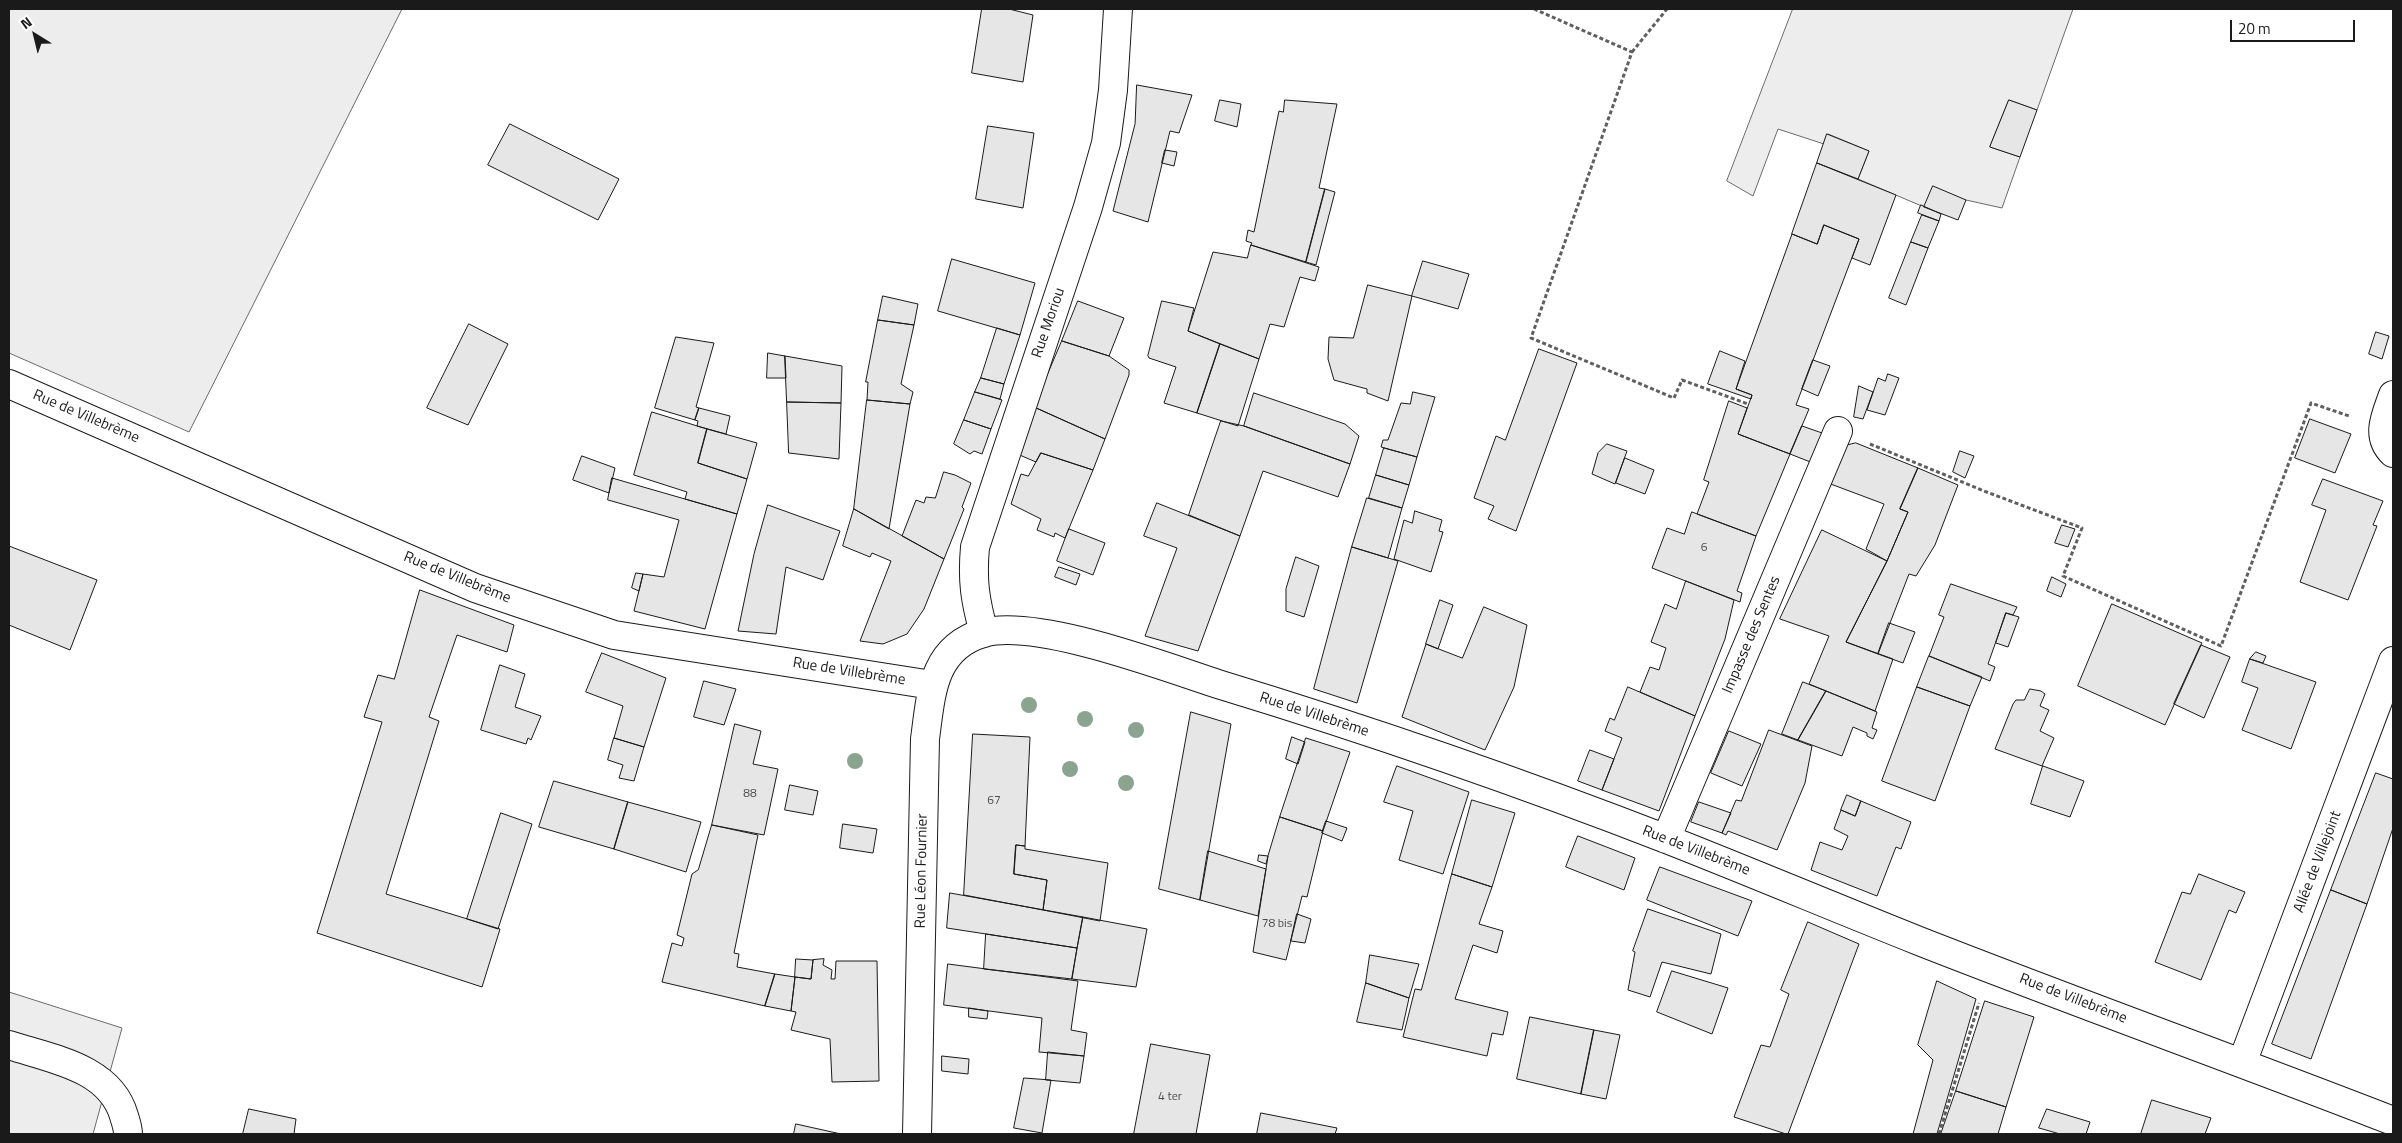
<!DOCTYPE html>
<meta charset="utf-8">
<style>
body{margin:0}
#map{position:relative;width:2402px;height:1143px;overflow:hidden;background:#fff;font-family:"Titillium Web",sans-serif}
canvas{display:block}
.frame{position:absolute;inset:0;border:10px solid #1a1a1a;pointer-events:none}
.north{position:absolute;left:10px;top:10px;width:50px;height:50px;-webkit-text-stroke:4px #fff;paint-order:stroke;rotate:324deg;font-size:14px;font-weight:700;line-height:20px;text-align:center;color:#1a1a1a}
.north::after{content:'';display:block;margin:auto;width:18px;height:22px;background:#1a1a1a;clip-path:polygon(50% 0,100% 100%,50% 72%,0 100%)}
.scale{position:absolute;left:2230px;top:20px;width:125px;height:22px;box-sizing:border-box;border:2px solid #1a1a1a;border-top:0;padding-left:6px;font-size:15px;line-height:18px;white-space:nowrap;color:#1a1a1a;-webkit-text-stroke:4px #fff;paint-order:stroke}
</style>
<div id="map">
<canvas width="2402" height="1143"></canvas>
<div class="frame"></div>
<div class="north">N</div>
<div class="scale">20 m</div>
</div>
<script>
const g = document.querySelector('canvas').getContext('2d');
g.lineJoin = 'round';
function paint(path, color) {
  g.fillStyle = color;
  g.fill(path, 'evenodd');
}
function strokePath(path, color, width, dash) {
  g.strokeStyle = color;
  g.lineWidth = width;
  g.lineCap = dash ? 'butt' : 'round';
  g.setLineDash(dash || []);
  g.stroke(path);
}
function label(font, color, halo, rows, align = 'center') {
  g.font = font + ' "Titillium Web",sans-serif';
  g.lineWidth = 4;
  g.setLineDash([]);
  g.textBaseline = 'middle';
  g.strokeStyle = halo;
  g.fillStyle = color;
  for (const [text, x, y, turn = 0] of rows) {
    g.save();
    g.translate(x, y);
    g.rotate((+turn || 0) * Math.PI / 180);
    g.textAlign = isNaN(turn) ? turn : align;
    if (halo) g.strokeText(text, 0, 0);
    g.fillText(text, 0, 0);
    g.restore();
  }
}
const built = new Path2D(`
 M9 9H402L189 432 9 353Z
 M1793 9H2073L2037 110 2009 100 1990 147 2020 157 2002 208 1966 200 1924 207 1858 179 1869 151 1828 134 1824 144 1778 129 1753 196 1727 181Z
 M9 992 122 1028 93 1134H9Z`);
const building = new Path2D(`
 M982 9H1009L1033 15 1023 82 972 73Z
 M1137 85 1192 95 1179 133 1170 131 1148 222 1113 211 1135 124Z
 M1220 100 1241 104 1237 127 1215 121Z
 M1285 100 1337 104 1319 188 1325 189 1306 262 1251 245 1252 243 1246 241 1248 230 1254 232 1279 111 1283 112Z
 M2009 100 2037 110 2020 157 1990 147Z
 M510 124 619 179 598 220 488 165Z
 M988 126 1034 133 1023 208 976 199Z
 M1827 134 1869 151 1858 179 1817 163Z
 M1165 150 1177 152 1174 166 1162 163Z
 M1817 163 1896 195 1870 265 1852 258 1859 239 1824 225 1817 244 1792 234Z
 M1933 186 1966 200 1958 220 1924 207Z
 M1325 189 1335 192 1316 265 1306 262Z
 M1921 205 1941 214 1939 221 1918 213Z
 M1922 215 1939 221 1928 248 1911 242Z
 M1824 225 1859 239 1796 405 1809 409 1790 454 1738 434 1752 395 1736 389 1792 234 1817 244Z
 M1911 242 1928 248 1906 305 1889 298Z
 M1251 245 1319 267 1315 281 1300 277 1284 327 1270 324 1259 359 1188 331 1213 252 1247 258Z
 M952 259 1035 283 1020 335 938 311Z
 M1423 261 1469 274 1458 309 1412 296Z
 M1368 285 1412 296 1388 401 1367 393V389L1334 380 1328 359 1329 337 1353 338Z
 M883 296 918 304 914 325 878 320Z
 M1078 301 1124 318 1109 356 1062 341Z
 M1162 301 1194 308 1188 331 1220 344 1197 413 1164 403 1176 367 1149 358 1148 356Z
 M878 320 914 325 901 384 913 392 910 404 867 400 868 382H866Z
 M469 324 508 344 468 425 427 408Z
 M997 328 1020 335 1004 384 981 378Z
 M2376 332 2389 336 2382 359 2369 354Z
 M676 337 714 343 696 407 699 408 695 420 655 408Z
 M1062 341 1109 356 1129 370V375L1105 439 1034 407Z
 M1220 344 1259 359 1238 426 1197 413Z
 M1539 349 1577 363 1516 531 1488 519 1494 506 1474 498 1496 436 1505 440Z
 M1720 351 1745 361 1736 389 1752 395 1751 399 1708 384Z
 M768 353 785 356 786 378H767Z
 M785 356 842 366 841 403 787 402Z
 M1813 360 1830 366 1818 396 1802 389Z
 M1888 374 1899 378 1885 415 1867 410 1878 378 1885 381Z
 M981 378 1004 384 1000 399 975 392Z
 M1859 386 1873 392 1863 419 1854 417Z
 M975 392 1002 400 991 429 964 420Z
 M1413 392 1435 397 1417 457 1381 447 1383 440H1388L1401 403 1410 404Z
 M1254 393 1345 424 1359 436 1350 464 1244 426Z
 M867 400 910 404 889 529 854 509Z
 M1729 401 1747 408 1738 434 1790 454 1756 536 1697 514 1709 482 1704 480Z
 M787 402 841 403 839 459 789 453Z
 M1034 407 1105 439 1093 470 1041 453 1036 462 1015 453Z
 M699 408 730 416 726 434 697 426 698 421 695 420Z
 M652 412 707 429 698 463 747 479 737 514 685 499 687 492 634 475Z
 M2310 419 2351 434 2335 473 2295 458Z
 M964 420 991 429 982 454 974 451 970 454 954 444Z
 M1221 421 1244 426 1350 464 1338 497 1263 471 1240 536 1189 515Z
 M1802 426 1825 434 1813 463 1790 454Z
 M707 429 757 443 747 479 698 463Z
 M1856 443 1918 468 1900 509 1908 512 1887 561 1866 549 1884 504 1828 483 1844 446Z
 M1607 444 1627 451 1615 484 1592 474 1598 453Z
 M1384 448 1417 457 1409 485 1376 475Z
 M1960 451 1974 456 1965 478 1953 472Z
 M1041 453 1093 470 1065 538 1055 533 1054 537 1037 530 1041 519 1011 504 1021 474 1028 476Z
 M582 456 615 468 609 493 573 480Z
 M1625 458 1654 470 1645 494 1616 483Z
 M1918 468 1958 485 1935 545 1916 576 1909 574 1878 654 1846 642 1887 561 1908 512 1900 509Z
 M944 472 955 475 971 483 962 507 964 509 944 559 902 536 916 500 924 503 926 497 935 498Z
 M1376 475 1409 485 1402 508 1369 498Z
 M612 478 737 514 705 629 634 611 643 574 664 577 679 520 608 500Z
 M2323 479 2383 501 2373 525 2377 526 2348 600 2300 582 2326 510 2312 505Z
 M1367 498 1402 508 1388 558 1352 547Z
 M1157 503 1240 536 1198 651 1145 636 1177 548 1144 536Z
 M768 505 840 531 823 580 786 567 776 634 738 631 754 554Z
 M854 509 944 559 924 609 907 634 883 644 860 641 891 561 872 553 870 557 843 546Z
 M1415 511 1442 520 1439 531 1443 532 1431 572 1394 559 1404 520 1412 523Z
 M1692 512 1756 536 1737 591 1742 593 1740 602 1652 568 1667 528 1684 534Z
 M2062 525 2075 529 2068 547 2055 543Z
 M1069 529 1105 543 1093 575 1057 561Z
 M1822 530 1887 561 1846 642 1893 659 1875 711 1809 684 1829 636 1780 619Z
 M9 546 97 580 70 650 9 625Z
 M1352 547 1398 561 1357 703 1314 689Z
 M1296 557 1319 566 1304 617 1286 611V589Z
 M1059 567 1080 574 1076 585 1055 577Z
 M636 573 643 574 639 591 632 588Z
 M2052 577 2066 584 2061 597 2047 591Z
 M1686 581 1734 600 1725 639 1695 716 1640 692 1650 667 1659 670 1666 648 1651 642 1665 604 1676 609Z
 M1951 584 2017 607 2013 615 2006 613 1988 664 1995 667 1990 681 1929 656 1944 617 1939 615Z
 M420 590 514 625 507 652 457 635 429 717 439 721 386 894 500 929 482 987 317 933 382 722 364 717 378 675 394 679Z
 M1440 600 1453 605 1438 649 1426 644Z
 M2112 604 2202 643 2165 725 2078 686Z
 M1484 607 1527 625 1514 687 1485 750 1402 717 1426 644 1462 658Z
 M2006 613 2019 617 2008 647 1996 643Z
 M1889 623 1915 632 1903 663 1878 654Z
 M2201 645 2230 657 2204 718 2174 704Z
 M2256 652 2266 656 2263 663 2250 659Z
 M602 653 666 678 644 747 614 738 623 706 586 692Z
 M1929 656 1982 677 1970 706 1917 687Z
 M2250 659 2316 682 2291 749 2242 730 2258 688 2242 682Z
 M500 665 525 674 515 707 541 716 531 740 528 738 526 744 481 730Z
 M704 681 736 689 724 725 694 717Z
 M1803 682 1826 691 1798 740 1782 734Z
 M1628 687 1695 716 1659 811 1602 790 1622 738 1605 731 1610 718 1614 720Z
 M1917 687 1970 706 1935 801 1882 781Z
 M2030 689 2041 691 2045 694 2040 706 2049 710 2040 731 2054 738 2042 766 1995 749 2013 704 2016 700H2024Z
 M1826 691 1877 712 1872 728 1877 730 1873 739 1867 736V733L1853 727 1842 756 1798 740Z
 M1191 712 1231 724 1200 900 1159 889Z
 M735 724 761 731 753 764 778 769 764 835 712 825Z
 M1769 730 1812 746 1805 783 1777 850 1728 831 1726 835 1722 833 1736 800 1741 801Z
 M1729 731 1761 744 1742 786 1711 773Z
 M973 734 1030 737 1025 846 1016 845 1014 874 1047 880 1043 910 964 895Z
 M1292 737 1305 742 1298 764 1286 759Z
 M614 738 644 747 634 781 619 778 623 765 608 760Z
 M1306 738 1350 752 1323 831 1280 817Z
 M1590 750 1614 759 1602 790 1578 781Z
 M1397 766 1469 792 1443 874 1399 860 1413 811 1384 802Z
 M2043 766 2084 781 2070 817 2031 804Z
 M2376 773 2393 779V828L2367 904 2331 890Z
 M554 781 628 802 614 849 539 827Z
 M790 785 818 791 813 815 785 810Z
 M1847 795 1861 801 1855 816 1841 810Z
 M1472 800 1515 813 1492 887 1452 874Z
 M1861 801 1911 822 1901 849 1896 847 1877 896 1811 870 1820 842 1842 850 1848 836 1834 829 1841 810 1855 816Z
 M628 802 701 822 686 872 614 849Z
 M1699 802 1731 813 1722 833 1691 822Z
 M501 813 532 824 498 929 467 919Z
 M1280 817 1323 831 1307 897 1302 896 1286 960 1253 952 1268 856Z
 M1326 821 1347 828 1342 841 1322 833Z
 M843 824 877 829 873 853 840 848Z
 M712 825 758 835 734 953 739 954 737 967 775 974 765 1006 662 982 672 943 682 946 684 938 677 935 692 874 698 870Z
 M1578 836 1635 858 1624 890 1566 867Z
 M1016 845 1025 846V849L1108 863 1100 921 1043 910 1047 880 1014 874Z
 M1208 851 1266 869 1258 916 1200 900Z
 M1259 855 1268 856 1266 864 1258 861Z
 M1660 867 1752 901 1738 936 1647 900Z
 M1452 874 1492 887 1479 924 1503 931 1497 953 1473 945 1455 999 1508 1012 1503 1035 1492 1033 1487 1056 1403 1037 1415 989 1421 990Z
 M2199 874 2245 892 2236 913 2229 910 2201 980 2155 962 2182 892 2190 894Z
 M2331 890 2367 904 2311 1059 2272 1044Z
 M950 893 1083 917 1077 948 947 928Z
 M1648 909 1721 934 1711 974 1662 962 1650 997 1628 990 1635 952 1633 951Z
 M1297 914 1311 919 1305 943 1291 941Z
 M1083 917 1147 929 1136 987 1072 979Z
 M1808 922 1859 944 1788 1134H1786L1734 1117 1761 1045 1770 1047 1789 994 1781 990Z
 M986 934 1077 948 1072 979 984 969Z
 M1370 955 1419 964 1409 998 1366 983Z
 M796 959 813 960 811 979 795 977Z
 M824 959 823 965 832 970 831 979H835L836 961H877L879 1081 832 1082 830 1039 791 1030 796 1012 791 1011 795 977 811 979 813 960Z
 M948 964 1078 981 1071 1030 1087 1033 1084 1056 1039 1052 1042 1018 944 1005Z
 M1672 971 1728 988 1712 1034 1657 1012Z
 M775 974 795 977 791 1011 765 1006Z
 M1937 981 1976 999 1937 1134H1913L1933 1060 1918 1045Z
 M1366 983 1409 998 1402 1030 1357 1022Z
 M1985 1001 2034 1017 2006 1107 1956 1091Z
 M969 1008 988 1011 987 1019 969 1017Z
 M1530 1017 1594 1030 1581 1094 1517 1079Z
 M1594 1030 1620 1035 1606 1099 1581 1094Z
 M1151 1044 1210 1055 1196 1134H1134Z
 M1048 1052 1084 1056 1080 1083 1046 1080Z
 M942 1056 969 1059 968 1074 942 1071Z
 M1024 1078 1051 1080 1042 1133 1014 1128Z
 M1956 1091 2006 1107 1998 1134H1941Z
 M2152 1100 2211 1118 2205 1134H2141Z
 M249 1109 296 1119 294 1134H243Z
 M2047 1109 2090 1122 2086 1134H2060L2039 1128Z
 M1261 1113 1337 1128 1335 1134H1257Z
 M796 1124 841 1134H794Z`);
const path = new Path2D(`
 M1534 9 1632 52 1531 338 1674 398 1682 380 1748 404
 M1632 52 1667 9
 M1870 444 1984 491 2082 528 2063 576 2221 646 2311 403 2349 416
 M1939 1134 1979 1003`);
const street = new Path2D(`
 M9 384 475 588 614 635 932 685
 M2393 395C2386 415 2375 436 2393 453
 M984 633C975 600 972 581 975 547L1088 207 1106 143 1113 90 1118 9
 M1666 839 1838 431
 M9 1045C51 1059 110 1067 124 1116 126 1122 128 1128 128 1134
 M2242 1063 2393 661
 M917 1134 925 739C931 695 932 648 983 633 1037 618 1165 667 1221 685 1372 731 1522 783 1669 840 1753 873 1836 908 1919 941 2077 1003 2236 1060 2393 1121`);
const trees = [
 [1029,705],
 [1085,719],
 [1136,730],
 [855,761],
 [1070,769],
 [1126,783]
];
const numberNames = [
 ["6",1704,548],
 ["88",750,794],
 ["67",994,801],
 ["78 bis",1277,924],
 ["4 ter",1170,1097]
];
const streetNames = [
 ["Rue Moriou",1049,323,-71],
 ["Rue de Villebrème",86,417,23],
 ["Rue de Villebrème",457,578,22],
 ["Impasse des Sentes",1752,635,-67],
 ["Rue de Villebrème",849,672,9],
 ["Rue de Villebrème",1314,715,18],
 ["Rue de Villebrème",1696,851,21],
 ["Allée de Villejoint",2318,862,-69],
 ["Rue Léon Fournier",922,871,-89],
 ["Rue de Villebrème",2073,999,21]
];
paint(built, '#ededed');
strokePath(built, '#6a6a6a', 1);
paint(building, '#e6e6e6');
strokePath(building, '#1a1a1a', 1);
strokePath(street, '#1a1a1a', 30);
strokePath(path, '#5f5f5f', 3, [4, 2.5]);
strokePath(street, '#fff', 28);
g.fillStyle = '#8aa48f';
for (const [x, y] of trees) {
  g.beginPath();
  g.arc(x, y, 8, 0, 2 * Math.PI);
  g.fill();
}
label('12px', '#4d4d4d', null, numberNames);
label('15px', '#1a1a1a', '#fff', streetNames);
</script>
